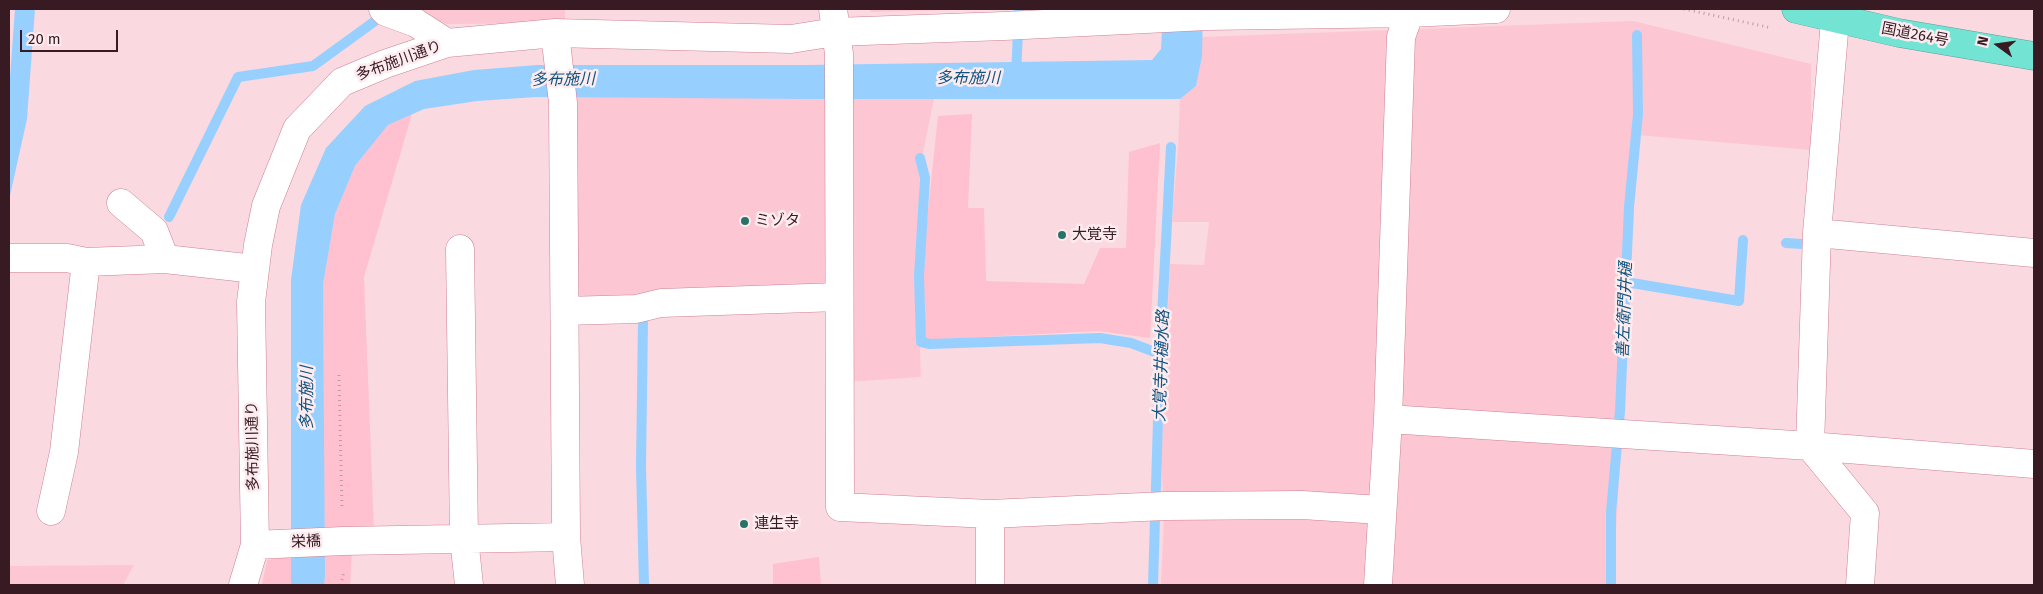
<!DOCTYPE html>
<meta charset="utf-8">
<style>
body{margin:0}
#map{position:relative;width:2043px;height:594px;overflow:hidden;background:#fbd9e0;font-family:"Fira Sans",sans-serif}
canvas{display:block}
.frame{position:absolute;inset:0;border:10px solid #381a23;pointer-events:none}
.north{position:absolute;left:1973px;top:20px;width:50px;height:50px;-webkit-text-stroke:4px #fdecef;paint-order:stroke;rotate:284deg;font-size:14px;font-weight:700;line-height:20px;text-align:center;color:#381a23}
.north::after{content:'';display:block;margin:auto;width:18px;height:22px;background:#381a23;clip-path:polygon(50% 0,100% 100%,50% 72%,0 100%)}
.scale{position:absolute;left:20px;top:30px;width:98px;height:22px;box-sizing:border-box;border:2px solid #381a23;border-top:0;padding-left:6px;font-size:15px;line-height:18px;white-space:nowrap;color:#381a23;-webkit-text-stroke:4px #fdecef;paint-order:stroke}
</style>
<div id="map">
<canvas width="2043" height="594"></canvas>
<div class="frame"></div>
<div class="north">N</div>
<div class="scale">20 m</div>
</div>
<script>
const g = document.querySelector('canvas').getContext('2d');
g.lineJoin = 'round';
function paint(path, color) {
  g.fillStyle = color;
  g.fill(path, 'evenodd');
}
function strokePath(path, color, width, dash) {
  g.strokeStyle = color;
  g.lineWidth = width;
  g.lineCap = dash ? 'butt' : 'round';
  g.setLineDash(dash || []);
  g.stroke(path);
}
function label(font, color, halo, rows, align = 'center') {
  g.font = font + ' "Fira Sans","Noto Sans JP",sans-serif';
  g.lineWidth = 5;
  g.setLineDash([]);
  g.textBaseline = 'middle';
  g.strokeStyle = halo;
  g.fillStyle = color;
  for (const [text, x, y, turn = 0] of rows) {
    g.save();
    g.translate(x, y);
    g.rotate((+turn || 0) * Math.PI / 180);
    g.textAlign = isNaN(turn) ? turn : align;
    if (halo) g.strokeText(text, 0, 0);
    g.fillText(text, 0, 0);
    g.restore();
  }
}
const built = new Path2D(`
 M403 9H565V23L447 24Z
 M869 9H990L871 12Z
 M1633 21 1811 64V150L1638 135 1613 585H1161L1164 514 1161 460 1170 264 1204 265 1209 222H1172L1178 148 1180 99 1196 86 1202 57V37Z
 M572 97 934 99 920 167 917 275 921 377 845 382 846 303H571Z
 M134 565 123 585H9V566Z`);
const green = new Path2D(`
 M412 114 364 277 374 530 352 551 350 585H324L323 285 335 214 355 166 388 125Z
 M972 114 968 208H984L986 281 1084 284 1100 248H1126L1129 152 1160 143 1150 338 1098 331 925 340 922 268 938 116Z
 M292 556 291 585H262L267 560Z
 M819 557 821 585H773V564Z`);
const water = new Path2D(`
 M15 9H35L27 119 9 200V91Z
 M1163 9H1203L1202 57 1196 86 1180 99H806L536 97 477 101 424 109 388 125 355 166 335 214 323 285 325 576 324 585H291V280L301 205 326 148 365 106 415 81 474 70 537 65H806L1152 60 1161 49Z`);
const stream = new Path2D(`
 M1016 75 1019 9
 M920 158 925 178 919 276 921 342 930 344 1100 338 1131 343 1160 354
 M169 217 238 77 313 66 375 21
 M1786 243 1802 244
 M1626 282 1739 301 1743 240
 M643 320 641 467 644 585
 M1153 585 1160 354 1171 147
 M1611 585V512L1620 411 1629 207 1638 114 1637 35`);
const path = new Path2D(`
 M1684 9 1772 28
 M339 375 342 510
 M341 585 344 571`);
const minor = new Path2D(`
 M383 9 386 12 416 23 447 43
 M833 9 839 54 840 507 990 514 1165 506 1302 505 1381 510
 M1836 9 1817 233 1810 446 1865 513 1860 585
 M555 33 563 103 566 537 570 585
 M121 203 154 231 165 259
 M1817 233 2034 253
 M460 249 464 538 469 585
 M9 258H67L86 262 165 259 255 269
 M565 311 636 309 661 303 839 297
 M1388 419 1810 446 2034 464
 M51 511 64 452 86 262
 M990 514V585
 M255 545 343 541 566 537
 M243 585 255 545 251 302 258 245 266 206 297 129 342 82 385 64 447 43 555 33 791 39 835 32 1004 26 1207 16 1410 13 1496 9
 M1378 585 1388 419 1401 37 1411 9`);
const highway = new Path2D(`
 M1796 9 1899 33 2034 56`);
const markers = [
 [745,221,5,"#2a7168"],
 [1062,235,5,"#2a7168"],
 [744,524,5,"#2a7168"]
];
const streetNames = [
 ["国道264号",1915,35,11],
 ["多布施川通り",399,61,-20],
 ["多布施川通り",253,446,-91],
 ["栄橋",306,542,-3]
];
const poiNames = [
 ["ミゾタ",755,221],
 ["大覚寺",1072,235],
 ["連生寺",754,524]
];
const waterNames = [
 ["多布施川",968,79],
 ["多布施川",563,80,-1],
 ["善左衛門井樋",1625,310,-88],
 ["大覚寺井樋水路",1162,366,-88],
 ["多布施川",308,398,-90]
];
paint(built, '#fdc6d3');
paint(green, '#ffc0cf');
paint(water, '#97d0ff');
strokePath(stream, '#97d0ff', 10);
strokePath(minor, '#cd8194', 29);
strokePath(highway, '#5e9d96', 29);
strokePath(path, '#bd9ca4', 3, [1, 4]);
strokePath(minor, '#fff', 28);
strokePath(highway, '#73e4d4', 28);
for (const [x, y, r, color] of markers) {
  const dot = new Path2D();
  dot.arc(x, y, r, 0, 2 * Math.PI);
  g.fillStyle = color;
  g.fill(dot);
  strokePath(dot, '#fdecef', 2);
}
label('15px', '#381a23', '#fdecef', streetNames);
label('15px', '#381a23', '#fdecef', poiNames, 'left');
label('italic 16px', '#10527d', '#fdecef', waterNames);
</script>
